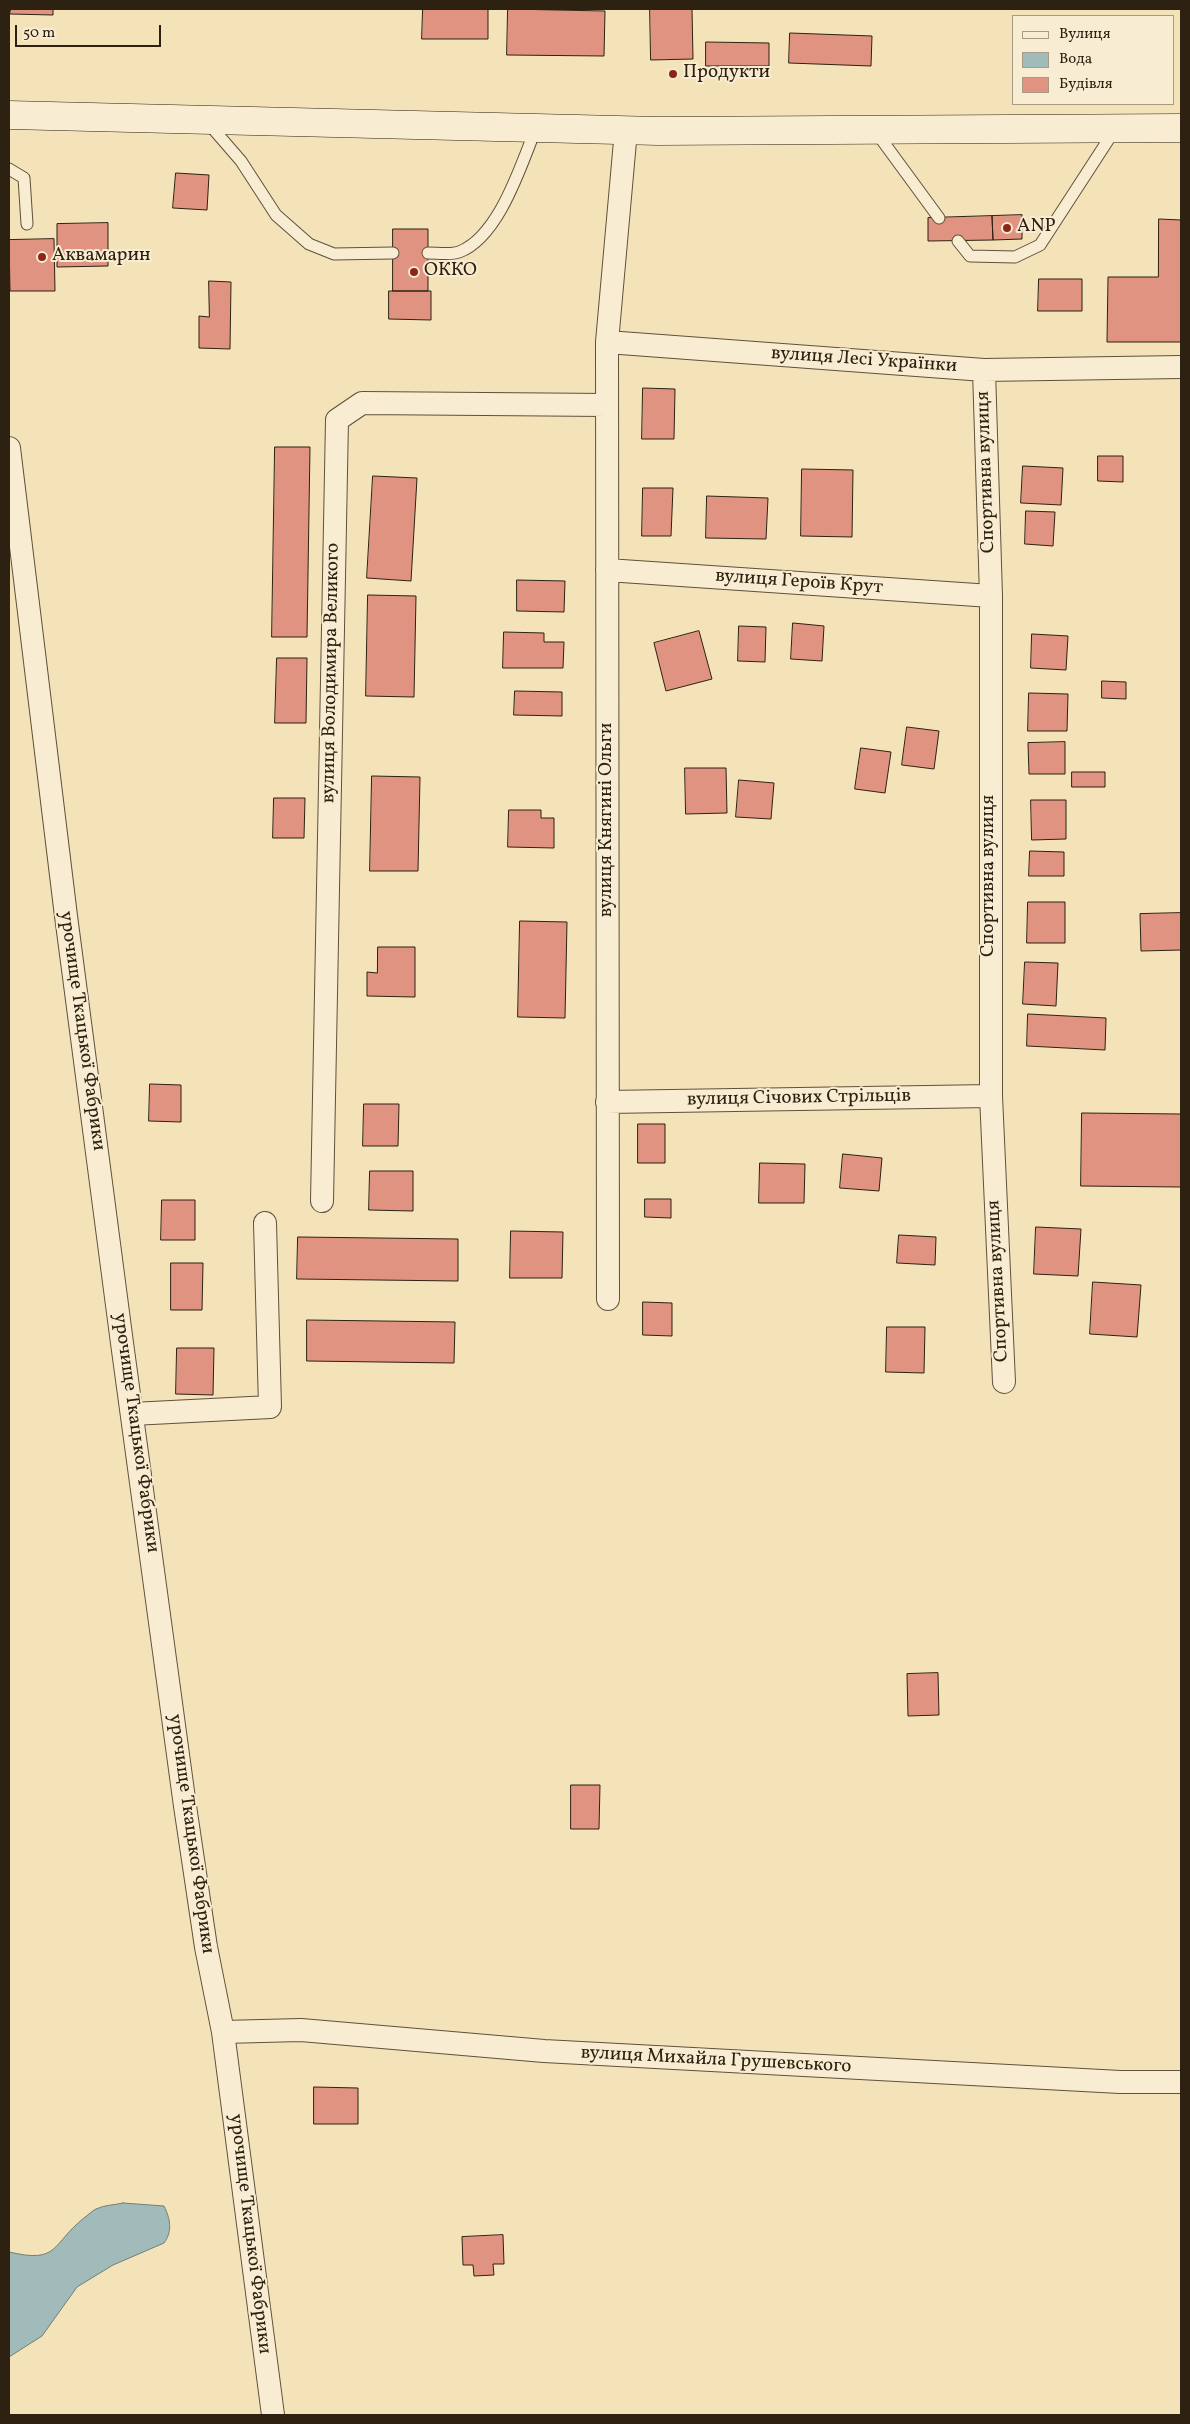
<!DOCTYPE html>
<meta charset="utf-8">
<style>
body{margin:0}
#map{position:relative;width:1190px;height:2424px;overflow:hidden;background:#f4e2b9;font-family:Vollkorn,serif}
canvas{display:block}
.frame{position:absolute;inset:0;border:10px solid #2d2111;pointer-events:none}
.legend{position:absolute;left:1012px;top:15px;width:162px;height:90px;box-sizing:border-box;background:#f8ecd2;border:1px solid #a79b85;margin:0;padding:6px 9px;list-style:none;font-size:15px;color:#2d2111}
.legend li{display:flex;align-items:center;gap:10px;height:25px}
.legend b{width:25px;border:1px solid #a79b85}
.scale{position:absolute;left:15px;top:25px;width:146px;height:22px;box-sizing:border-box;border:2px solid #2d2111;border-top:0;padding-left:6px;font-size:15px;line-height:18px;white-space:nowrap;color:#2d2111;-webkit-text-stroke:4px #f8ecd2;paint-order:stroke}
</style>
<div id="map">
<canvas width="1190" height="2424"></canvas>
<div class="frame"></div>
<ul class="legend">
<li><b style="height:6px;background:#f8ecd2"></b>Вулиця</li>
<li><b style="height:14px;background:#a0bbba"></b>Вода</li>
<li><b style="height:14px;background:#e09381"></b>Будівля</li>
</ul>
<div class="scale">50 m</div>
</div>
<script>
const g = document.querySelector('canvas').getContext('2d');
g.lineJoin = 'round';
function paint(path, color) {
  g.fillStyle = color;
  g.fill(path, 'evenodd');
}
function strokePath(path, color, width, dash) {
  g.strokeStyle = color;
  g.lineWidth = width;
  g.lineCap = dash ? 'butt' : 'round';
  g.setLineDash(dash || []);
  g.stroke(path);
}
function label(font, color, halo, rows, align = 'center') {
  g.font = font + ' Vollkorn,serif';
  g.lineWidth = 4;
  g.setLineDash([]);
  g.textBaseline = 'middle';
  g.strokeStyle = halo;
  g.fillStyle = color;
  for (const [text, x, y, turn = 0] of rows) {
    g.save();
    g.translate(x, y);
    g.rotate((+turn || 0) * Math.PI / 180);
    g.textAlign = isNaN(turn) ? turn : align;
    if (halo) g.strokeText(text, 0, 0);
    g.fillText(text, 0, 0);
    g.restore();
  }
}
const water = new Path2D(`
 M123 2203 164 2206C170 2218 173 2231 164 2243L113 2265 77 2287 42 2336 9 2357V2252C60 2264 51 2244 84 2218 88 2215 92 2211 96 2209 104 2205 115 2205 123 2203Z`);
const building = new Path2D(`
 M11 9H53V15L10 14Z
 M423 9H488V39H422Z
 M508 9 605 11 604 56 507 55Z
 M650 9H692L693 59 651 60Z
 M790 33 872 36 871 66 789 63Z
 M706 42 769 43V66H706Z
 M176 173 209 175 207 210 173 208Z
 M1022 215V239L993 240 992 216Z
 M992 216 993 240 928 241V218Z
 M1159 219 1181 220V342H1107L1108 277H1158Z
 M108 223V266L57 267V224Z
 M393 229H428V291H393Z
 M54 239 55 291H10L9 240Z
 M1039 279H1082V311H1038Z
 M209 281 231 282 230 349 199 348V316L209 317Z
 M389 291H431V320L389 319Z
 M643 388 675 389 674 439H642Z
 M275 447H310L307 637H272Z
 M1098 456H1123V482L1098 481Z
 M1023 466 1063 468 1061 505 1021 503Z
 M802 469 853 470 852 537 801 536Z
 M373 476 417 478 411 581 367 578Z
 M643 488H673L671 536H642Z
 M707 496 768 498 766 539 706 538Z
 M1026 511 1055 512 1053 546 1025 544Z
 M517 580 565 581 564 612 517 611Z
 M368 595 416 596 414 697 366 696Z
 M793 623 824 626 822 661 791 659Z
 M739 626 766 627 765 662 738 661Z
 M699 631 712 679 666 691 654 643Z
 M504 632 544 633V642H564L563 668H503Z
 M1032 634 1068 636 1066 670 1031 668Z
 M277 658H307L306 723H275Z
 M1102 681 1126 682V699L1102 698Z
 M515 691 562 692V716L514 715Z
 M1029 693 1068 694 1067 731H1028Z
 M907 727 939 731 934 769 902 765Z
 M1065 742V774H1029L1028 743Z
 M861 748 891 752 885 793 855 789Z
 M685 768H726L727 813 686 814Z
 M1072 772H1105V787H1072Z
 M372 776 420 777 418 871H370Z
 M739 780 774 783 771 819 736 817Z
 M274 798H305L304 838H273Z
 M1031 800H1066V839L1032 840Z
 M509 810H541V818H554V848L508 847Z
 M1030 851 1064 852V876H1029Z
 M1028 902H1065V943H1027Z
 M1181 913V950L1141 951 1140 914Z
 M520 921 567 922 565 1018 518 1017Z
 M378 947H415V997L367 996V972L377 973Z
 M1025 962 1058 963 1056 1006 1023 1004Z
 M1028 1014 1106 1018 1105 1050 1027 1046Z
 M150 1084 181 1085V1122L149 1121Z
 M364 1104H399L398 1146H363Z
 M1082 1113 1181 1114V1187L1081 1186Z
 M638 1124H665V1163H638Z
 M843 1154 882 1158 879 1191 840 1188Z
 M760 1163 805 1164 804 1203H759Z
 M370 1171H413V1211L369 1210Z
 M645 1199H671V1218L645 1217Z
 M162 1200H195V1240H161Z
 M1036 1227 1081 1229 1078 1276 1034 1274Z
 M511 1231 563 1232 562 1278H510Z
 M899 1235 936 1237 935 1265 897 1263Z
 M298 1237 458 1239V1281L297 1279Z
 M171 1263H203L202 1310H171Z
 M1093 1282 1141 1285 1137 1337 1090 1334Z
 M643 1302 672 1303V1336L643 1335Z
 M307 1320 455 1322 454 1363 307 1361Z
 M887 1327H925L924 1373 886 1372Z
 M177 1348H214L213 1395 176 1394Z
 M938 1673 939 1715 908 1716 907 1674Z
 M571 1785H600L599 1829H571Z
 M314 2087 358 2088V2124H314Z
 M503 2235 504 2264H493L494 2275 474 2276 473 2265H463L462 2237Z`);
const lane = new Path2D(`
 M208 123 241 161 276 215 309 244 334 254 393 253
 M876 132 939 218
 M9 169 24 178 27 224
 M958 241 970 256 1015 257 1040 245 1114 131
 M428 253C437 253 451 255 459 252 499 237 521 165 536 128`);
const street = new Path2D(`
 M607 342 984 370 1181 367
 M984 370 991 596V1096L1004 1382
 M9 448 66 916 122 1343 185 1806 206 1947 223 2032 273 2415
 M607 570 991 596
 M607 1102 991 1096
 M322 1201 337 420 362 403 607 405
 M608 1299 607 342 626 130
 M132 1414 270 1407 265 1223
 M223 2032 301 2030 544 2051 1120 2082H1181`);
const secondary = new Path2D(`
 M9 115 658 131 1181 128`);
const markers = [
 [673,74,5,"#8f2418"],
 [1007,228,5,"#8f2418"],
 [42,257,5,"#8f2418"],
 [414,272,5,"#8f2418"]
];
const poiNames = [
 ["Продукти",683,74],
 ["ANP",1017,228],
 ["Аквамарин",52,257],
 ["ОККО",424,272]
];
const streetNames = [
 ["вулиця Лесі Українки",864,361,4],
 ["Спортивна вулиця",987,472,-92],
 ["вулиця Героїв Крут",799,583,4],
 ["вулиця Володимира Великого",332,673,-89],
 ["вулиця Княгині Ольги",608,820,-90],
 ["Спортивна вулиця",990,876,-90],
 ["урочище Ткацької Фабрики",81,1031,82],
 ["вулиця Січових Стрільців",799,1099,-1],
 ["Спортивна вулиця",999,1281,-93],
 ["урочище Ткацької Фабрики",135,1433,82],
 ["урочище Ткацької Фабрики",190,1834,82],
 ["вулиця Михайла Грушевського",716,2061,3],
 ["урочище Ткацької Фабрики",249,2234,83]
];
paint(water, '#a0bbba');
strokePath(water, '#727d76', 1);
paint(building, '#e09381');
strokePath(building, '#2d2111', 1);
strokePath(lane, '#5f513b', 13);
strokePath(street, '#5f513b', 24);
strokePath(secondary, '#2d2111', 29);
strokePath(lane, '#f8ecd2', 11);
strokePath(street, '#f8ecd2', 22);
strokePath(secondary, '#f8ecd2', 28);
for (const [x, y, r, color] of markers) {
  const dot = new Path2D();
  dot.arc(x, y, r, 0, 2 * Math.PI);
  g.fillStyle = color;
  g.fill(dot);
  strokePath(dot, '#f8ecd2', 2);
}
label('19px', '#2d2111', '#f8ecd2', poiNames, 'left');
label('19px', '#2d2111', '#f8ecd2', streetNames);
</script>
